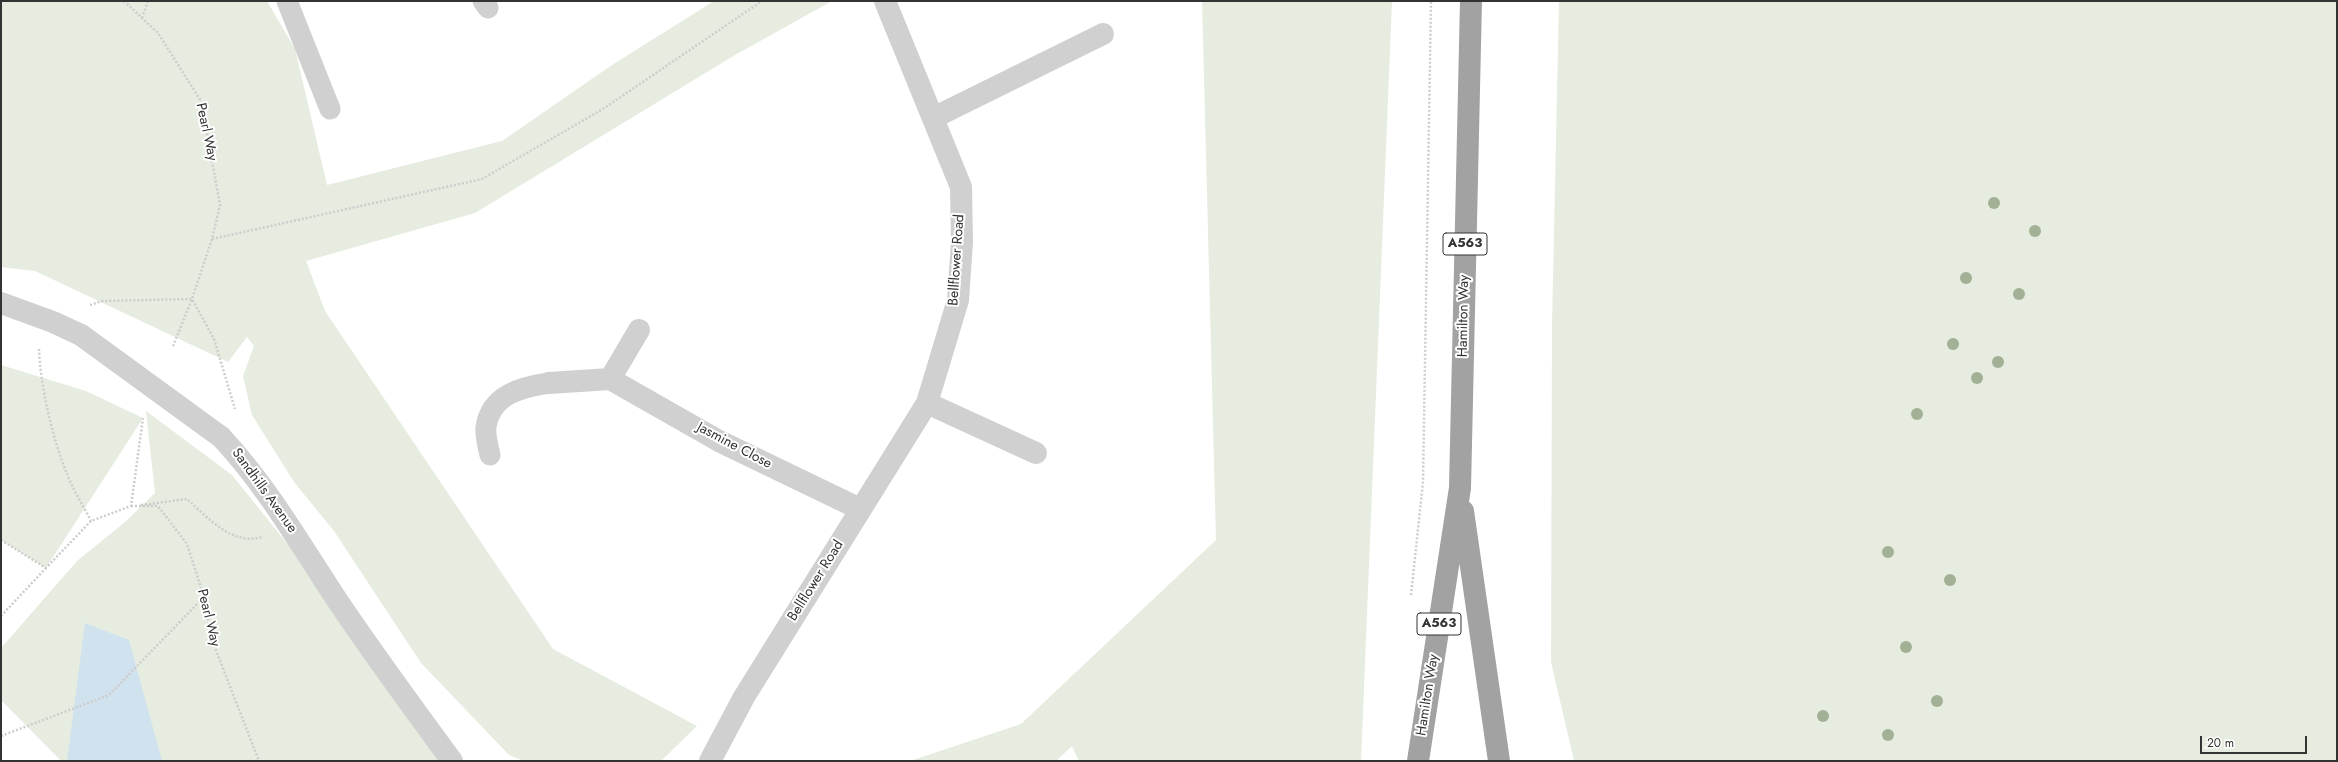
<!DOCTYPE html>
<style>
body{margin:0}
#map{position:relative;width:2338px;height:762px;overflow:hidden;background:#fff;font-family:Jost,sans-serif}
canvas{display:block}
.frame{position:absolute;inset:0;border:2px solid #333;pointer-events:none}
.scale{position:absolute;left:2200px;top:736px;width:107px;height:18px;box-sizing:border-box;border:2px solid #333;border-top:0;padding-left:5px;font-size:12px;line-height:14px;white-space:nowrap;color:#333;-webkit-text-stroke:3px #fff;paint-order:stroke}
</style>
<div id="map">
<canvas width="2338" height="762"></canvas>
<div class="frame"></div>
<div class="scale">20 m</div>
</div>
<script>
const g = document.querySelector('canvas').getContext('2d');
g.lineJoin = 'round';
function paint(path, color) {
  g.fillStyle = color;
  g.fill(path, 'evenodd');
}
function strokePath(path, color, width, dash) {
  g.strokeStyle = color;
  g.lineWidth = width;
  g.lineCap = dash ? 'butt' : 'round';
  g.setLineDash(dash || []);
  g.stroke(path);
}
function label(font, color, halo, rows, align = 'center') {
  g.font = font + ' Jost,sans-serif';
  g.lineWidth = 4;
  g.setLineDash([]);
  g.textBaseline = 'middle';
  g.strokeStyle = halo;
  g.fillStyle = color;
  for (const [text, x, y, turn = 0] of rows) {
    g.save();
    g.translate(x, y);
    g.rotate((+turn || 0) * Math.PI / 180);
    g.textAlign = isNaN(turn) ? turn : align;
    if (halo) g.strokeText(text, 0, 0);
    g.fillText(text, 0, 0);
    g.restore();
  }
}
const green = new Path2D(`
 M1 1H267L295 49 327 185 502 141 612 65 714 1H832L735 55 475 213 306 261 325 311 553 649 697 726 661 761H524L509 755 421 663 334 531 294 482 252 415 243 376 254 346 247 337 228 362 35 271 1 267Z
 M1202 1H1392L1361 761H1079L1072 746 1056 761H910L1021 724 1216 540Z
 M1559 1H2337V761H1574L1551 662 1552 325Z
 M1 365 86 391 143 418 46 568 1 540Z
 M146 411 232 475 462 761H61L1 700V648L77 561 125 522 155 493Z`);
const water = new Path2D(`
 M85 623 129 640 162 761H67Z`);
const path = new Path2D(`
 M124 1 158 33 201 101 220 205 212 239 192 299 173 346
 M142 18 148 1
 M212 239 482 179 603 109 762 1
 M90 305 102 301 192 299 214 339 235 409
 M39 349C40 384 53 441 67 474 73 490 83 505 91 521
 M141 505 187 499C207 517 232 546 262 537
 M131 506H158L187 544 204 597 212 640 259 761
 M1 540 46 568 91 521 131 506 143 418
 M1411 595 1423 482 1431 1
 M1 616 46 568
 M1 736 109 695 204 597`);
const service = new Path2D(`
 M287 1 330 109
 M483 1 488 8
 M490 455C488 446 485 436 486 427 491 394 522 387 549 383`);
const minor = new Path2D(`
 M933 118 1103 34
 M610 379 639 330
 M549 383 610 379 719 441 860 509
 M927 403 1036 453`);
const tertiary = new Path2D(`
 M1 303 53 322 81 335
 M221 437C267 486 300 544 337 600 374 655 413 708 452 761
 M710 761 744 697 927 403 958 300 962 242 961 187 885 1`);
const trunk = new Path2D(`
 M1463 511 1499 761
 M1418 761 1460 488 1471 1`);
const tertiaryBridge = new Path2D(`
 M81 335 221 437`);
const trees = [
 [1994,203],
 [2035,231],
 [1966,278],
 [2019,294],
 [1953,344],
 [1998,362],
 [1977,378],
 [1917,414],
 [1888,552],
 [1950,580],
 [1906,647],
 [1937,701],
 [1823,716],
 [1888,735]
];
const shields = [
 [1465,244,44],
 [1439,624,44]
];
const shieldNames = [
 ["A563",1465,244],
 ["A563",1439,624]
];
const streetNames = [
 ["Pearl Way",206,132,78],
 ["Bellflower Road",957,260,-86],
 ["Hamilton Way",1464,316,-89],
 ["Jasmine Close",734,446,28],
 ["Sandhills Avenue",264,491,54],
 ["Bellflower Road",816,581,-58],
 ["Pearl Way",208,618,76],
 ["Hamilton Way",1428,695,-81]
];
paint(green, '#e6ecdf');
paint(water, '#cfe2ee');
strokePath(path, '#cdcdcd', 2.5, [2, 2]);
strokePath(service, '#d0d0d0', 21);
strokePath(minor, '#d0d0d0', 22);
strokePath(tertiary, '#d0d0d0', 22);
strokePath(trunk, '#a2a2a2', 22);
strokePath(tertiaryBridge, '#d0d0d0', 22);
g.fillStyle = '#a2b095';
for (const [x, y] of trees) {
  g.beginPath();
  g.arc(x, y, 6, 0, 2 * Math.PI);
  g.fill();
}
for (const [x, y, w] of shields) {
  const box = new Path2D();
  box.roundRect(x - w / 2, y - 11, w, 22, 3);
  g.fillStyle = '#fff';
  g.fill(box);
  strokePath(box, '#333', 1);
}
label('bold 13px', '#333', null, shieldNames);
label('14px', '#333', '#fff', streetNames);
</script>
